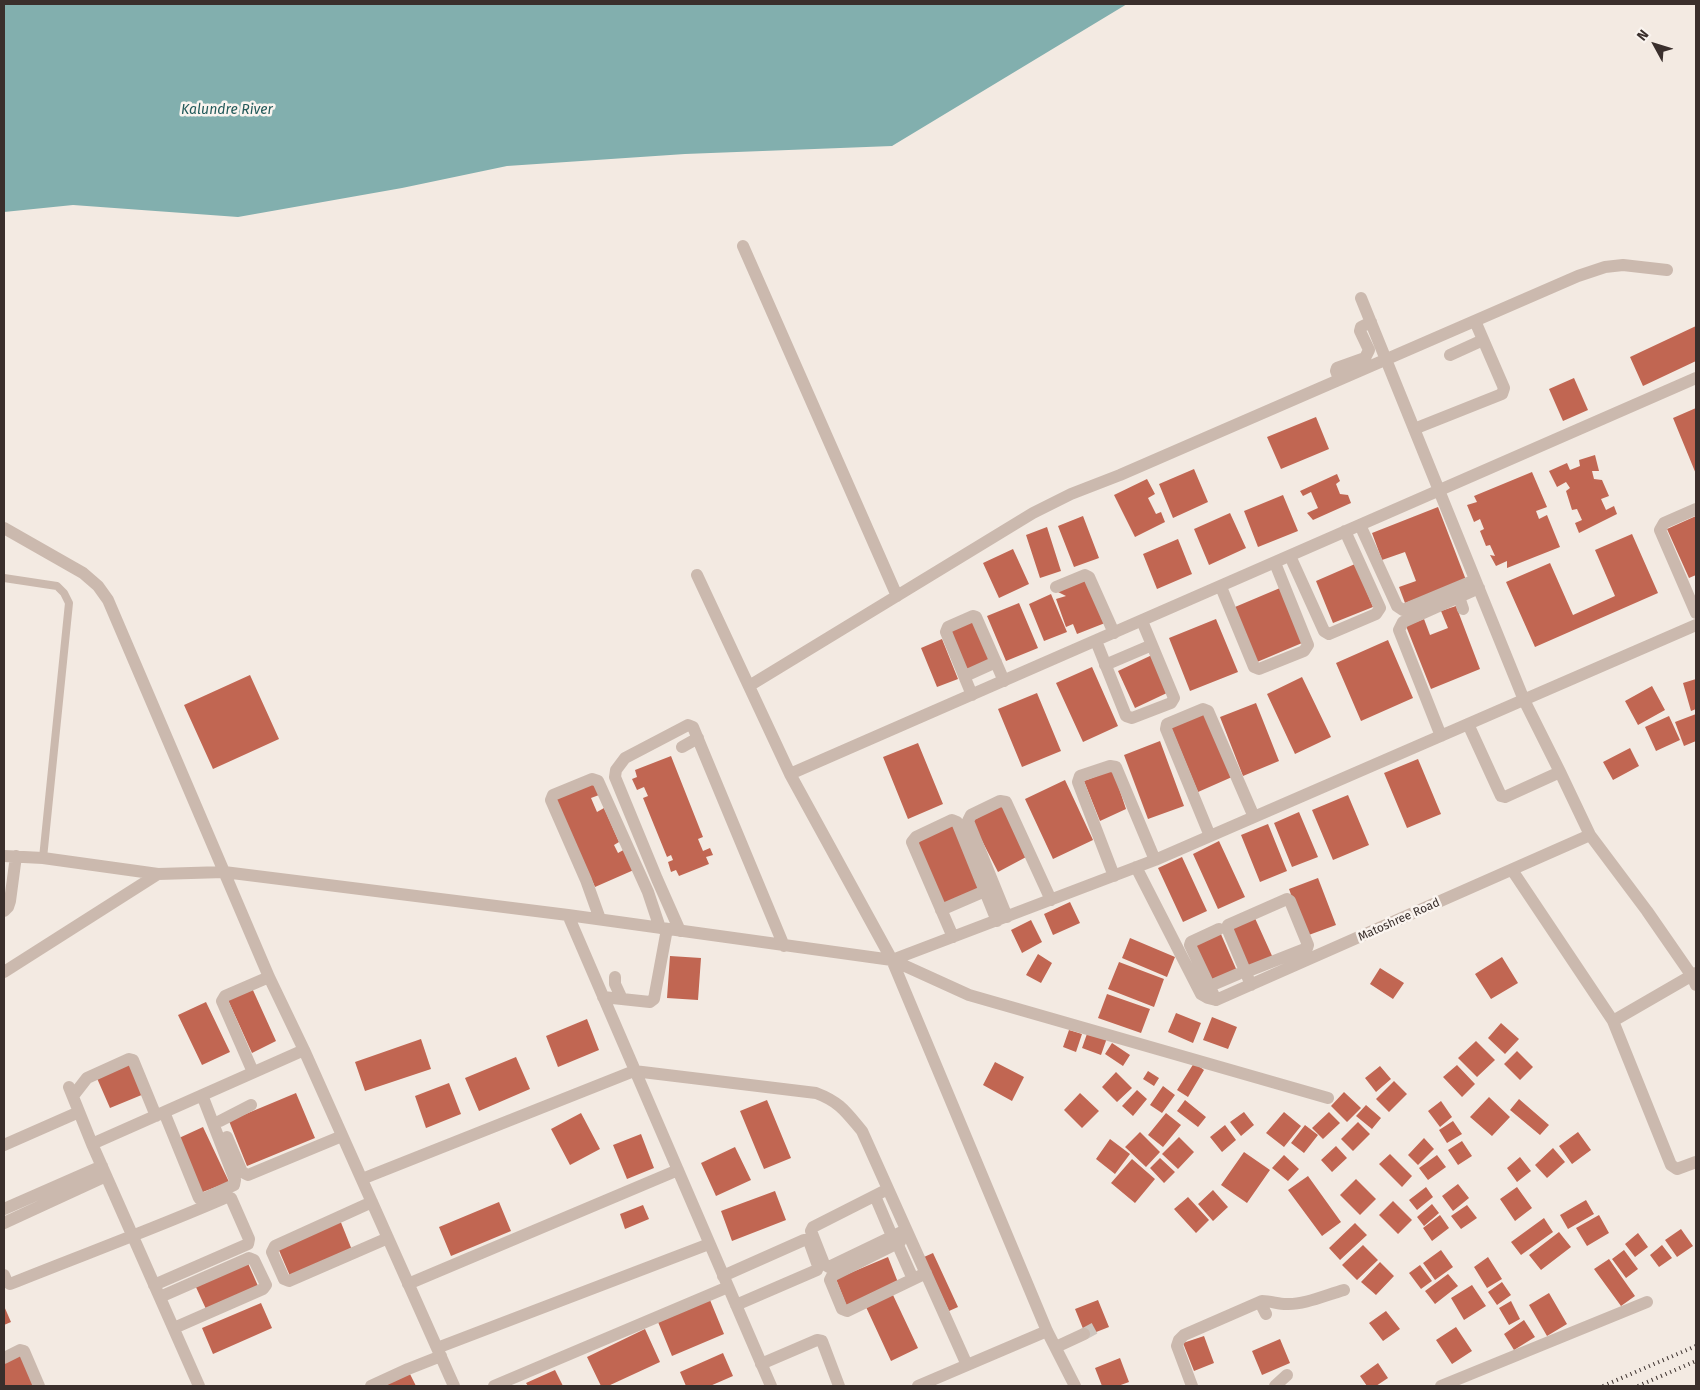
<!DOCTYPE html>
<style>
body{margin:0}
#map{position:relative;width:1700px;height:1390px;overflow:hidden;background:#f3eae2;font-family:"Fira Sans",sans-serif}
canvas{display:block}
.frame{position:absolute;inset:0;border:5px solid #3a2f2c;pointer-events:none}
.north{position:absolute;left:1630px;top:20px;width:50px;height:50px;-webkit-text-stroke:4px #faf4ef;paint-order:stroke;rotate:309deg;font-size:14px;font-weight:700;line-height:20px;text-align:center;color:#3a2f2c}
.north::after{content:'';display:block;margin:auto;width:18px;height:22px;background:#3a2f2c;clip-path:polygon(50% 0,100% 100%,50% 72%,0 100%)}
</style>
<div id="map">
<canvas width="1700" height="1390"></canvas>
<div class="frame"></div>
<div class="north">N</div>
</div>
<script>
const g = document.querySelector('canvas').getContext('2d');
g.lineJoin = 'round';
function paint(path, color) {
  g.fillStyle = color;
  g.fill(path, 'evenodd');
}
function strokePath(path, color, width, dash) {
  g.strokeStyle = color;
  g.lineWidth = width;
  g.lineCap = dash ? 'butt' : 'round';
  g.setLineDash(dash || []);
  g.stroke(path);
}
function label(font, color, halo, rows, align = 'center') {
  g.font = font + ' "Fira Sans",sans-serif';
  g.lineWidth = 5;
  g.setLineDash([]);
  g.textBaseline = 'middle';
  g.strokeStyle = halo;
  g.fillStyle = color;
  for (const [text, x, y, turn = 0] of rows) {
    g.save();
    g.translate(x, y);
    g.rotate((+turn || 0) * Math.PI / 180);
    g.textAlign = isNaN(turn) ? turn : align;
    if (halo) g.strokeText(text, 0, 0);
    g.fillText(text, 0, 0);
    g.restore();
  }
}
const water = new Path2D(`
 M4 4H1127L892 146 685 154 507 166 402 188 238 217 73 205 4 212Z`);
const building = new Path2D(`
 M1696 326V361L1643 386 1630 357Z
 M1574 378 1588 410 1563 421 1549 389Z
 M1696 408V474L1673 418Z
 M1316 417 1329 449 1281 469 1267 437Z
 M1595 455 1599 471H1592L1594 479 1602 480 1609 496 1601 499 1606 510 1614 506 1617 514 1579 533 1575 523 1582 520 1577 509 1572 510 1566 491 1570 488 1566 482 1557 487 1549 471 1567 463 1570 470 1580 466 1579 460Z
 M1194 469 1208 502 1173 518 1159 484Z
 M1532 472 1547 507 1536 511 1539 519 1547 515 1560 547 1507 568V561L1496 566 1490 555 1495 556 1490 545 1486 546 1480 531 1484 529 1480 519 1474 522 1467 505 1477 502 1474 496Z
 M1337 474 1340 481 1336 484 1340 494 1348 495 1351 503 1313 520 1307 513 1318 508 1311 492 1303 496 1300 491Z
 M1147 479 1155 494 1148 498 1156 514 1161 512 1165 522 1135 537 1114 495Z
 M1283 495 1298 531 1258 547 1244 511Z
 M1438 507 1466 580 1405 603 1399 587 1416 581 1405 552 1382 560 1372 533Z
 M1230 513 1246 548 1209 565 1194 529Z
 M1083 516 1099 558 1074 567 1058 526Z
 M1696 516V575L1689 578 1667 529Z
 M1047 527 1061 571 1040 578 1026 535Z
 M1632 534 1658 593 1535 647 1506 582 1550 563 1573 615 1615 596 1595 550Z
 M1178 539 1192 574 1157 589 1143 554Z
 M1013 549 1029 584 999 598 983 563Z
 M1355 564 1373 607 1333 623 1316 581Z
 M1087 578 1105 623 1077 634 1073 624 1066 627 1056 599 1066 596 1054 590Z
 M1280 588 1302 643 1257 662 1235 607Z
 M1051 594 1067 632 1044 641 1029 604Z
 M1019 603 1038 648 1006 661 987 616Z
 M1456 606 1480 669 1431 689 1406 626 1424 619 1430 635 1448 628 1441 611Z
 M972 618 993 661 968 673 947 629Z
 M1216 619 1238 672 1190 691 1169 638Z
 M942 639 958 679 937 687 921 648Z
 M1388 640 1413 698 1361 721 1336 663Z
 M1152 655 1169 692 1135 708 1118 671Z
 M1092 667 1118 726 1083 742 1056 683Z
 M250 675 279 739 213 769 184 705Z
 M1302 677 1331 737 1295 754 1267 694Z
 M1696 679V709L1691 711 1683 683Z
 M1652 686 1665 710 1638 725 1625 701Z
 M1037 693 1061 751 1022 767 998 709Z
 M1256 703 1279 761 1243 776 1220 717Z
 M1204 713 1232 777 1198 792 1171 727Z
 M1696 714V741L1684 746 1675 722Z
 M1669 716 1680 740 1656 751 1645 727Z
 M1160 741 1184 806 1148 819 1124 755Z
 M918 743 943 804 908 819 883 757Z
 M1630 748 1639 766 1613 780 1603 762Z
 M671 756 703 837 698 839 703 851 710 848 713 855 706 857 709 864 679 876 676 870 671 872 668 862 673 860 671 855 667 857 643 798 648 796 644 787 637 790 632 779 637 777 635 770Z
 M1418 759 1441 814 1407 828 1384 773Z
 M1113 770 1126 809 1100 821 1084 781Z
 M1065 780 1093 840 1053 859 1025 799Z
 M593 783 599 795 591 798 597 812 604 808 619 842 614 845 618 853 627 848 636 869 595 887 556 799Z
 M1348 795 1369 845 1333 860 1312 810Z
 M1002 805 1028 856 998 872 972 821Z
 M1299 812 1318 857 1292 867 1274 823Z
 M954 824 981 887 943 904 917 840Z
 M1268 824 1287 871 1260 882 1241 835Z
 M1219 841 1245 897 1218 909 1193 854Z
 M1182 857 1207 911 1183 922 1158 868Z
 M1318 878 1336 925 1306 936 1289 889Z
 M1070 902 1080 923 1053 935 1044 914Z
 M1254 916 1273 958 1248 970 1229 928Z
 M1031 920 1042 942 1022 953 1011 930Z
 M1220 932 1237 971 1210 983 1193 944Z
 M1130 938 1175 957 1167 977 1122 958Z
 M1038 954 1052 963 1041 983 1026 975Z
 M670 956 701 958 698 1000 667 998Z
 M1502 957 1518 983 1491 999 1475 974Z
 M1119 962 1164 979 1154 1007 1108 989Z
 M1380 968 1404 983 1393 999 1370 984Z
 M252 988 276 1041 252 1053 228 1000Z
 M1107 994 1150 1009 1141 1033 1098 1018Z
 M206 1002 230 1052 202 1065 178 1015Z
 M1176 1013 1201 1023 1193 1043 1168 1032Z
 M1212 1017 1237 1027 1228 1049 1203 1040Z
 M587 1019 599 1050 558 1067 546 1036Z
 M1501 1023 1519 1039 1505 1054 1488 1038Z
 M1069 1030 1082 1034 1076 1052 1063 1047Z
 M1088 1031 1107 1038 1101 1055 1082 1048Z
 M421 1039 431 1069 365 1091 355 1062Z
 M1476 1041 1495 1060 1477 1077 1458 1058Z
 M1112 1043 1130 1055 1123 1066 1105 1054Z
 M1517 1051 1533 1067 1520 1080 1504 1064Z
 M516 1057 530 1089 479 1111 465 1078Z
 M131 1062 144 1094 110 1108 96 1076Z
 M995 1062 1024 1077 1012 1101 983 1085Z
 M1194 1063 1204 1070 1188 1097 1177 1090Z
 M1457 1065 1475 1084 1462 1097 1443 1077Z
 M1380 1066 1391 1079 1376 1092 1365 1078Z
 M1148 1071 1159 1078 1154 1086 1143 1079Z
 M1116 1072 1132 1088 1117 1102 1102 1087Z
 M1394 1081 1407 1094 1389 1112 1376 1099Z
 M449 1083 461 1114 426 1128 415 1096Z
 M1163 1086 1175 1095 1162 1113 1150 1105Z
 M1137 1090 1147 1099 1133 1116 1122 1106Z
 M1344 1092 1361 1108 1347 1122 1331 1106Z
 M296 1093 315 1138 247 1166 229 1121Z
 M1080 1093 1099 1111 1082 1128 1064 1110Z
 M1489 1097 1510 1117 1492 1136 1470 1117Z
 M1519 1099 1549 1125 1540 1135 1510 1110Z
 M767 1100 791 1158 764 1169 740 1111Z
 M1185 1100 1206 1117 1198 1127 1177 1111Z
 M1441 1101 1452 1117 1440 1127 1428 1111Z
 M1366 1105 1381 1118 1372 1129 1356 1116Z
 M1244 1112 1254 1125 1241 1136 1230 1122Z
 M1284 1112 1301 1126 1284 1147 1266 1133Z
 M1329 1112 1340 1123 1323 1139 1312 1128Z
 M581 1113 600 1149 570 1165 551 1129Z
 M1166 1113 1181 1125 1163 1147 1148 1135Z
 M1453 1121 1462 1134 1447 1143 1439 1130Z
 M1358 1122 1370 1134 1353 1151 1341 1139Z
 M1225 1125 1236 1140 1222 1152 1210 1137Z
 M1305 1125 1318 1135 1304 1153 1291 1143Z
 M203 1127 229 1182 200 1193 179 1138Z
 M1140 1132 1160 1152 1146 1167 1125 1147Z
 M1578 1132 1591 1150 1572 1164 1559 1146Z
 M641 1134 654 1168 627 1179 613 1145Z
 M1179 1137 1194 1152 1178 1169 1162 1154Z
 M1424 1138 1434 1149 1418 1165 1408 1155Z
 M1110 1139 1130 1154 1115 1174 1096 1159Z
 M1462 1141 1472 1156 1458 1165 1448 1150Z
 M1336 1146 1347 1158 1332 1172 1321 1160Z
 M735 1147 751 1180 716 1196 701 1163Z
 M1553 1148 1565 1162 1547 1178 1535 1165Z
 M1244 1152 1270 1170 1247 1203 1221 1185Z
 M1390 1154 1412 1176 1402 1187 1379 1164Z
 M1284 1155 1299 1169 1288 1181 1272 1168Z
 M1437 1155 1446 1167 1428 1180 1419 1168Z
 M1520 1157 1531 1171 1517 1182 1507 1168Z
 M1160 1158 1175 1172 1164 1183 1150 1168Z
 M1132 1159 1155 1179 1135 1203 1111 1183Z
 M1308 1176 1341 1222 1322 1236 1288 1190Z
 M1356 1179 1376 1199 1360 1215 1340 1195Z
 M1458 1184 1469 1198 1453 1211 1442 1196Z
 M1426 1187 1433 1197 1417 1210 1409 1200Z
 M1517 1187 1532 1208 1515 1221 1500 1199Z
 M1213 1190 1228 1207 1213 1221 1198 1204Z
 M775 1191 786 1220 732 1241 721 1211Z
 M1188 1197 1209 1220 1196 1233 1174 1209Z
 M1586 1200 1594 1214 1568 1229 1560 1215Z
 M1393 1201 1412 1220 1398 1234 1379 1215Z
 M499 1202 511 1231 451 1256 439 1227Z
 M1432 1204 1439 1213 1424 1226 1417 1217Z
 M643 1205 649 1219 625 1229 620 1214Z
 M1467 1205 1477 1218 1461 1229 1451 1216Z
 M1440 1215 1449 1228 1432 1241 1423 1228Z
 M1599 1215 1609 1233 1587 1246 1576 1228Z
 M1544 1218 1553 1232 1521 1255 1511 1242Z
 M340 1220 352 1250 290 1276 278 1248Z
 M1355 1223 1367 1235 1340 1260 1329 1248Z
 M1681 1229 1693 1246 1677 1257 1665 1240Z
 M1559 1232 1571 1247 1541 1270 1529 1255Z
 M1638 1233 1648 1247 1635 1257 1625 1244Z
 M1363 1245 1378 1260 1357 1280 1342 1265Z
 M1662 1245 1672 1258 1659 1267 1650 1255Z
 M1441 1250 1453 1267 1435 1280 1423 1263Z
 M1624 1250 1638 1269 1626 1278 1612 1259Z
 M933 1253 958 1307 949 1311 924 1257Z
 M888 1257 899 1285 847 1307 836 1279Z
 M1488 1257 1502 1279 1487 1288 1474 1267Z
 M1609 1259 1635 1296 1621 1306 1594 1269Z
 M247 1261 258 1286 206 1309 195 1285Z
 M1380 1262 1394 1276 1376 1295 1361 1282Z
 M1420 1265 1432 1281 1421 1289 1409 1273Z
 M1448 1274 1458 1286 1435 1304 1425 1291Z
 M1502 1282 1511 1295 1497 1305 1488 1292Z
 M1472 1285 1486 1306 1464 1320 1451 1298Z
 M1549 1293 1567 1324 1547 1336 1529 1305Z
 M893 1295 918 1348 891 1361 866 1307Z
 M710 1300 724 1334 672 1356 658 1322Z
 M1098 1300 1109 1327 1086 1336 1075 1309Z
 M1511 1301 1520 1319 1509 1325 1499 1308Z
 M261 1303 272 1328 213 1354 202 1328Z
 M4 1306 11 1322 4 1325Z
 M1386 1311 1400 1329 1383 1341 1369 1323Z
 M1524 1320 1535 1337 1514 1350 1504 1334Z
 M1456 1327 1472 1351 1452 1364 1436 1340Z
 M645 1329 660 1362 608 1386H601L587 1357Z
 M1204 1336 1214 1363 1194 1371 1183 1343Z
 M1280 1339 1290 1363 1262 1375 1252 1351Z
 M23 1353 35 1386H4V1362Z
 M723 1353 733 1376 710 1386H686L680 1372Z
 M1120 1358 1129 1382 1118 1386H1102L1095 1368Z
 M1378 1363 1388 1378 1376 1386H1367L1360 1376Z
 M555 1370 563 1386H528L526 1383Z
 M409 1372 416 1386H379Z`);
const minorTunnel = new Path2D(`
 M1084 1334 1097 1327`);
const service = new Path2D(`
 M4 578 57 586 64 593 69 603 43 858`);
const minor = new Path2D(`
 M743 246 897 596
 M1361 298 1524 700 1560 772 1590 835 1647 911 1692 976 1696 985
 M1450 355 1483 340
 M1339 379 1336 371 1337 368 1365 358 1369 350 1360 331 1361 327 1371 322
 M1414 429 1502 394 1504 388 1475 321
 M1696 509 1664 523 1660 530 1696 613
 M1360 525 1397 606 1403 610 1475 580
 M4 528 83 573 98 586 108 600 269 977 304 1050 454 1386
 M1290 556 1324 631 1329 634 1376 614 1380 608 1345 531
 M697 575 790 774 892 960 1047 1331 1075 1386
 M1056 587 1085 575 1089 577 1114 633
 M1221 587 1254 667 1259 669 1304 651 1308 645 1275 563
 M1459 597 1463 609
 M1096 641 1126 716 1132 718 1171 703 1174 698 1142 621
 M1105 665 1152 645
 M965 676 996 662
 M749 686 1033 513 1071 494 1120 475 1578 276 1605 267 1623 265 1667 270
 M972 695 946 632 948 627 973 616 976 617 1004 681
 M1468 724 1501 796 1505 797 1560 772
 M1441 736 1399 630 1403 622 1479 588
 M682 747 698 738
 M790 774 1696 378
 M1210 836 1166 729 1167 724 1203 709 1208 711 1254 817
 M4 856 43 858 158 874 224 872 568 915 892 960 969 995 1328 1098
 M1136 867 1201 994 1208 998 1216 1000 1590 835
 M1512 870 1613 1021 1696 973
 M1114 876 1078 782 1080 776 1110 766 1116 767 1155 860
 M941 910 985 891
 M4 911 8 907 10 901 16 856
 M568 915 771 1386
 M1007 917 968 821 971 815 1000 801 1006 802 1051 900
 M600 919 586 880 551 800 553 795 592 779 598 781 648 892 660 928
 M680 931 657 879 615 777 616 770 625 758 688 725 693 727 784 946
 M953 937 912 842 916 837 952 820 957 822 997 921
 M892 960 1155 860 1696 625
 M4 972 158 874
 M1246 972 1307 948 1308 945 1290 901 1287 899 1228 925 1227 928 1251 985
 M615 977V984L622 999
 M1210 986 1238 974
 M603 997 650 1002 654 999 667 929
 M1216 1000 1190 945 1191 942 1219 929
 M1613 1021 1671 1165 1677 1169 1696 1162
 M253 1072 222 1001 225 996 269 977
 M69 1087 92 1144 199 1386
 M73 1096 87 1078 129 1059 133 1060 156 1116
 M164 1112 199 1198 203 1199 234 1185 235 1180 202 1095
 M220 1121 251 1105
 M227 1137 242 1172 248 1175 342 1136
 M92 1144 304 1050
 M4 1145 79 1112
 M362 1179 634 1071 816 1093C840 1102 846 1112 862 1131L967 1365
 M888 1189 813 1227 811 1231 824 1264 829 1267 906 1230
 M875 1196 892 1236
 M372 1202 275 1246 272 1252 284 1279 289 1281 388 1238
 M4 1209 102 1166
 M4 1223 106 1176
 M900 1242 832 1276 830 1280 842 1309 847 1311 926 1273
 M897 1243 913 1279
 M4 1275 7 1282 10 1284C82 1255 156 1228 227 1197L231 1198 249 1239 248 1244 154 1285
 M723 1276 804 1240 809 1241 818 1266 817 1270 736 1305
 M408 1284 678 1170
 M160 1297 249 1258 254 1260 266 1285 263 1289 174 1328
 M1260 1302 1266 1314
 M1056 1347 1084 1334
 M437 1348 709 1244
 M4 1358 20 1350 24 1351 39 1386
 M761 1364 817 1340 822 1341 839 1386
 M371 1386 408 1369 441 1356
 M494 1386 728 1287
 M918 1386 1047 1331
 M1192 1386 1177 1346 1179 1340 1184 1335 1262 1301C1271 1301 1278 1304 1286 1304 1304 1305 1326 1295 1344 1290
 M1275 1386 1287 1375
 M1441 1386 1647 1302`);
const rail = new Path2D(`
 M1603 1386 1696 1346
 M1638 1386 1696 1361`);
const streetNames = [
 ["Matoshree Road",1399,920,-24]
];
const waterNames = [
 ["Kalundre River",227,110]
];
paint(water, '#82afae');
paint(building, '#c16652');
strokePath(minorTunnel, '#cec5be', 12, [12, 6]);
strokePath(service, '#cbb9ae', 8);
strokePath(minor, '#cbb9ae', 12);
strokePath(rail, '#3a2f2c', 4, [1, 4]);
label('12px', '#3a2f2c', '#faf4ef', streetNames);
label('italic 14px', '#225a5a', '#faf4ef', waterNames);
</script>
